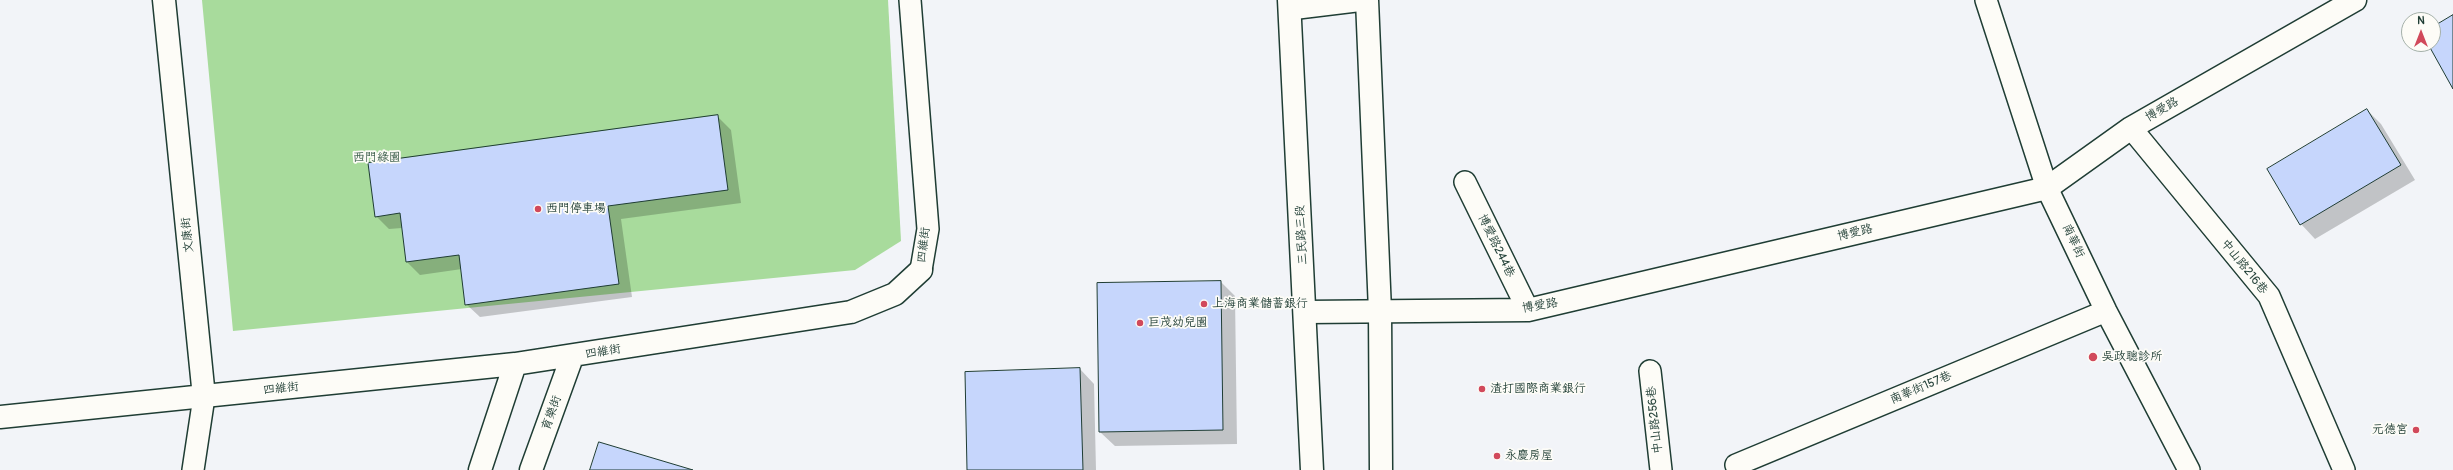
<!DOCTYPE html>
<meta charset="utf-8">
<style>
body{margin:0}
#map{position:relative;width:2453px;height:470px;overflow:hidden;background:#f2f4f8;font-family:Pangolin,sans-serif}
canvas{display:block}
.north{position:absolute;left:2401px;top:12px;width:40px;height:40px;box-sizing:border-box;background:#fdfcf7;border:1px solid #a4b0a9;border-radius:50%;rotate:0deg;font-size:11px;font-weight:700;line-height:16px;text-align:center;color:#1f3d34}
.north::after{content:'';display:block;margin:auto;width:14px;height:18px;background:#d1495b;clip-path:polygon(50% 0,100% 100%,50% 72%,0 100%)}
</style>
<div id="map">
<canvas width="2453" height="470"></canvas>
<div class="north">N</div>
</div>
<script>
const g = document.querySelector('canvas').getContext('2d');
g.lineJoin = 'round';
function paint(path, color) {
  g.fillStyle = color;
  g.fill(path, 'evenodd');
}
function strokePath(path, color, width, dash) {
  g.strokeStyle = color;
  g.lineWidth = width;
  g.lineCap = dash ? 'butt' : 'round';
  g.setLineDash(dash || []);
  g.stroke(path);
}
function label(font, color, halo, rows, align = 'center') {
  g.font = font + ' Pangolin,"LXGW WenKai TC",sans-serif';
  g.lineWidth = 3.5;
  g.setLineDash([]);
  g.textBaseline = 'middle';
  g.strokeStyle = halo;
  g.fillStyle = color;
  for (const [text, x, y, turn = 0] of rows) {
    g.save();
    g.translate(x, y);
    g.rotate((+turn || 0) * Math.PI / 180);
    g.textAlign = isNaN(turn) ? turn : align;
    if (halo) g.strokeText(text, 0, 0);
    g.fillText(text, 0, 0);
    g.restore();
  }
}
const green = new Path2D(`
 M202 0H888L901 241 855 270 233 331Z`);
const shadow = new Path2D(`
 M2367 110 2381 124 2415 180 2315 239 2301 224 2268 169Z
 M717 116 731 130 741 203 621 219 632 297 480 317 466 304 462 269 420 275 407 262 402 228 389 229 376 216Z
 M1221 282 1235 296 1237 444 1115 446 1100 432Z
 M1080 369 1094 384 1096 470H968Z`);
const building = new Path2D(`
 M2453 15V89L2428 44H2433V27Z
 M2367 109 2401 165 2300 225 2267 169Z
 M718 115 728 190 608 206 619 284 465 305 459 255 406 262 400 213 375 217 368 163Z
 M1221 281 1223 430 1099 432 1097 283Z
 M1080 368 1083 470H967L965 372Z
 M599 442 693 470H590Z`);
const lane = new Path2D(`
 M910 0 928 229 921 270
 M1986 0 2047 188 2106 311 2189 470
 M1290 9 1364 0
 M2131 128 2269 296 2344 470
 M1465 182 1528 310
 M1650 371 1661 470
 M1736 465 2106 311
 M193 470 204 397`);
const street = new Path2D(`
 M164 0 204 397
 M1306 312 1528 310 2047 188 2131 128 2355 0
 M0 417 515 364 851 312 895 294 921 270
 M480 470 515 364
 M531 470 572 357`);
const primary = new Path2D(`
 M1289 0 1312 470
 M1367 0 1380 311 1381 470`);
const markers = [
 [538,209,4,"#d1495b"],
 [1204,304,4,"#d1495b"],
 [1140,323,4,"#d1495b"],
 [2093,357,5,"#d1495b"],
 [1482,389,4,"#d1495b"],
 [2416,430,4,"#d1495b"],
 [1497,456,4,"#d1495b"]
];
const streetNames = [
 ["博愛路",2162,110,-30],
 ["博愛路",1855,233,-13],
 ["文康街",188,235,-96],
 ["三民路三段",1302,235,-93],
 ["南華街",2073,241,65],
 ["四維街",924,245,-83],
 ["博愛路244巷",1496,246,64],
 ["中山路216巷",2244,267,51],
 ["博愛路",1540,306,-10],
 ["四維街",603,352,-9],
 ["南華街157巷",1921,388,-23],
 ["四維街",281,389,-6],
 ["育樂街",552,413,-70],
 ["中山路256巷",1655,420,-96]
];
const parkNames = [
 ["西門綠園",377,158]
];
const poiNames = [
 ["西門停車場",546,209],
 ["上海商業儲蓄銀行",1212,304],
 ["巨茂幼兒園",1148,323],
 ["吳政聰診所",2102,357],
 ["渣打國際商業銀行",1490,389],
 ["元德宮",2408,430,"right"],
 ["永慶房屋",1505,456]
];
paint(green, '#a8db9c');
paint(shadow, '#0003');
paint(building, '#c6d6fc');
strokePath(building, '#1f3d34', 1);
strokePath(lane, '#1f3d34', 24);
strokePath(street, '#1f3d34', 25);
strokePath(primary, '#1f3d34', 25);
strokePath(lane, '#fdfcf7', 21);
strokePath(street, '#fdfcf7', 22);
strokePath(primary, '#fdfcf7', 22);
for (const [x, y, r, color] of markers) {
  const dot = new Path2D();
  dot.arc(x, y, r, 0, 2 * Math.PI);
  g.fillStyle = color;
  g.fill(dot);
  strokePath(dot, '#fdfcf7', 1.5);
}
label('12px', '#1f3d34', '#fdfcf7', streetNames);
label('12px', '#3a5d49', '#fdfcf7', parkNames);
label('12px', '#1f3d34', '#fdfcf7', poiNames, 'left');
</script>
